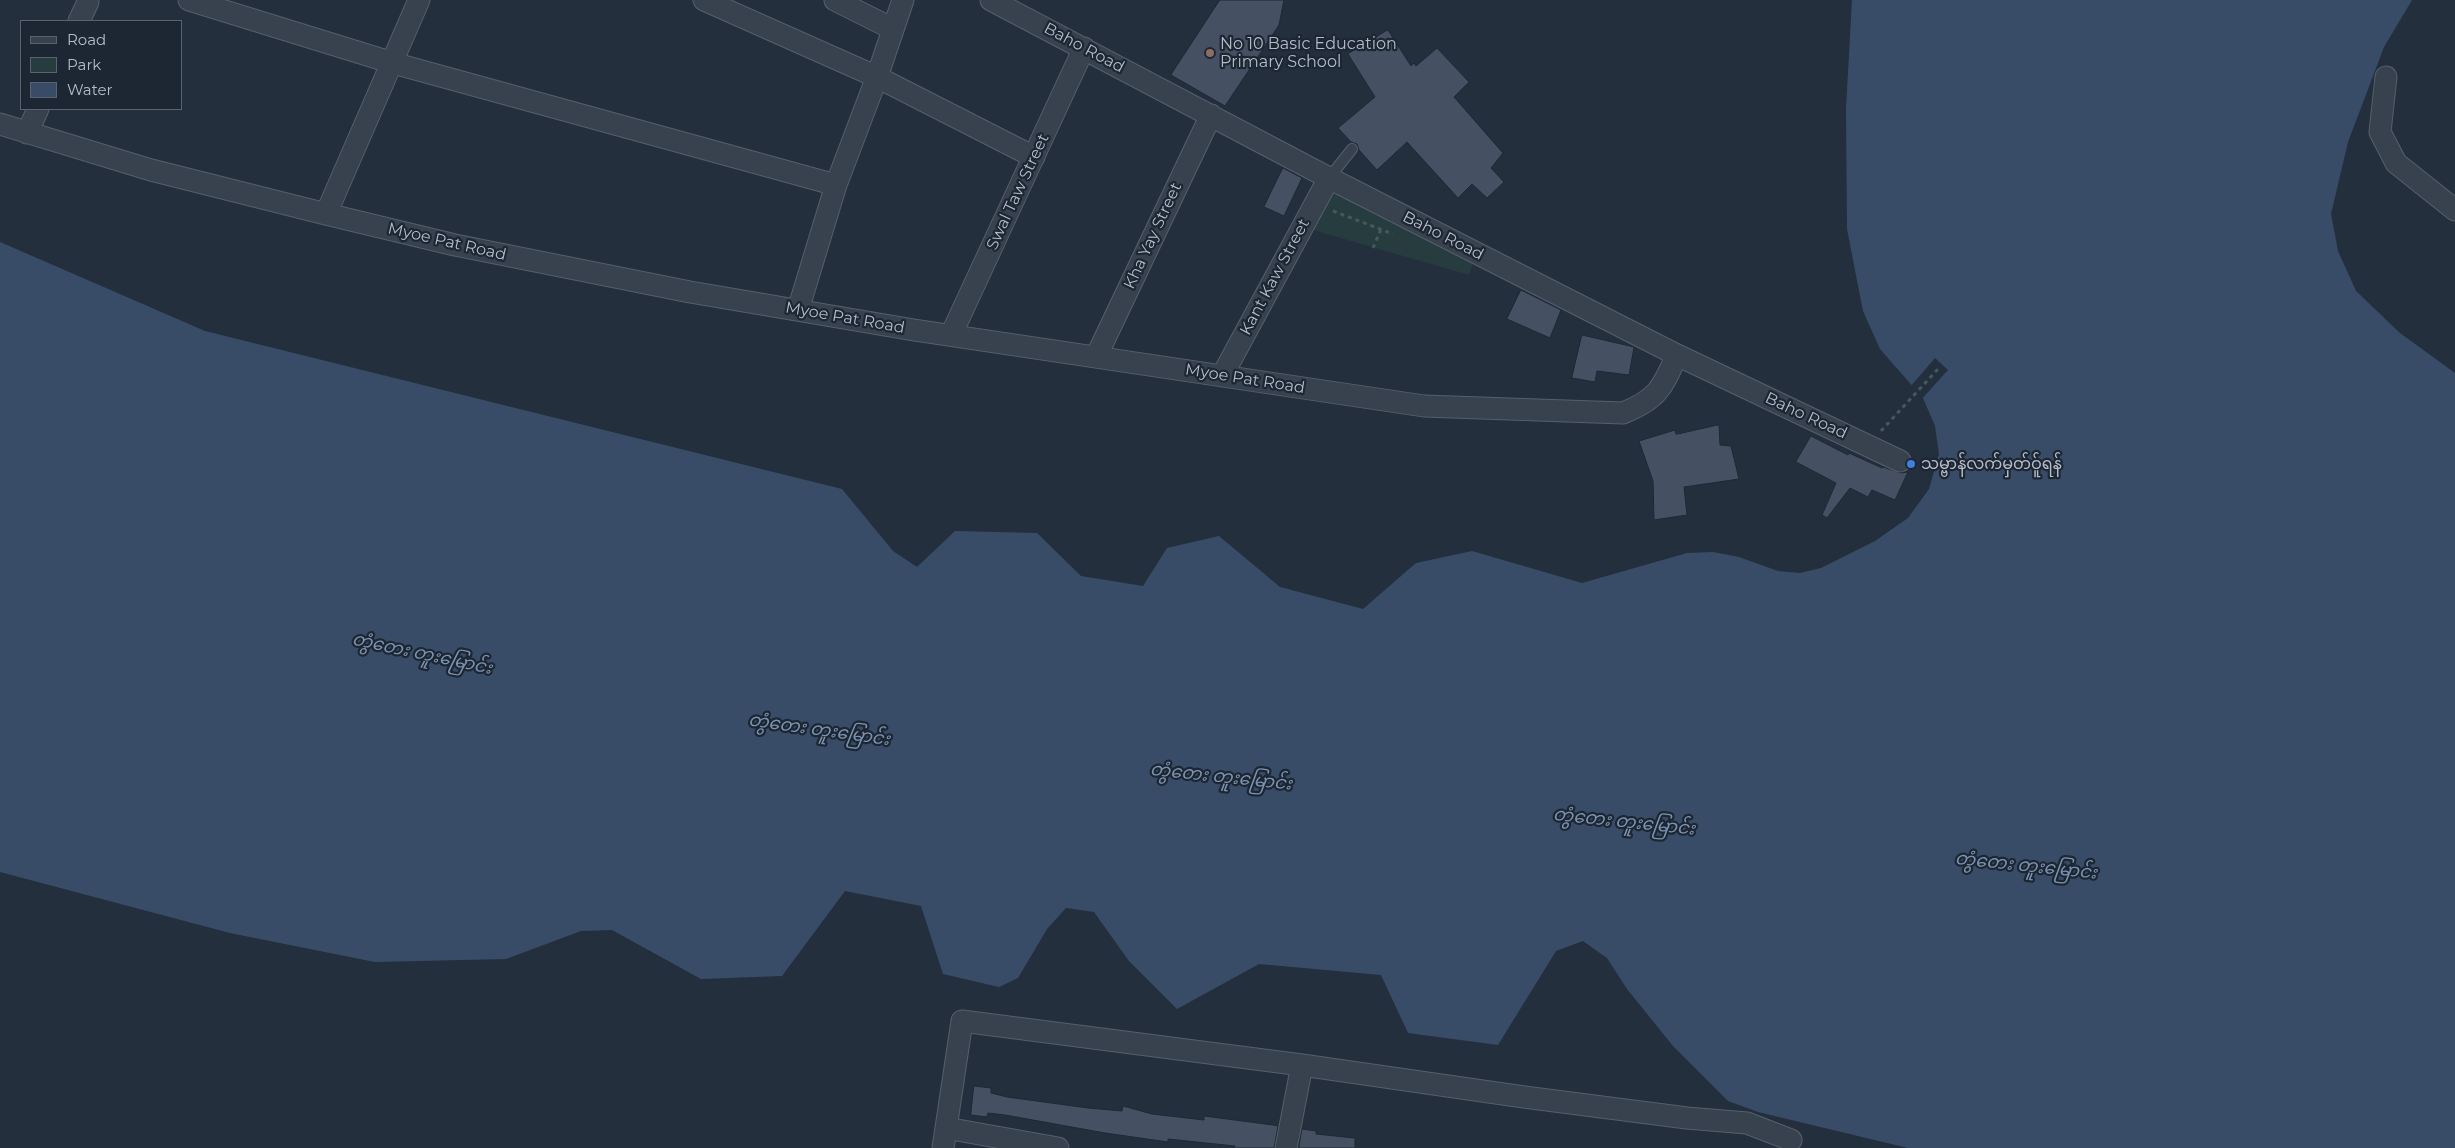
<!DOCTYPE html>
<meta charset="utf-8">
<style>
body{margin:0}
#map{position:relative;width:2455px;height:1148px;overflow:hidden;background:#242f3e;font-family:Montserrat,sans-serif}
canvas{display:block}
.legend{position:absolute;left:20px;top:20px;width:162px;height:90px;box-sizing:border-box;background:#1d2633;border:1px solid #59626f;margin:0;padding:6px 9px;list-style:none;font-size:15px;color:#b4bcc9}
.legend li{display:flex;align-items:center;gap:10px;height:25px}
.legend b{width:25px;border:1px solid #59626f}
</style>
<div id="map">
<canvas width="2455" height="1148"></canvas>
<ul class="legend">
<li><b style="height:6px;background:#38414e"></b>Road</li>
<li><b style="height:14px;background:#263c3f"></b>Park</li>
<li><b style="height:14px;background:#394c67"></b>Water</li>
</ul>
</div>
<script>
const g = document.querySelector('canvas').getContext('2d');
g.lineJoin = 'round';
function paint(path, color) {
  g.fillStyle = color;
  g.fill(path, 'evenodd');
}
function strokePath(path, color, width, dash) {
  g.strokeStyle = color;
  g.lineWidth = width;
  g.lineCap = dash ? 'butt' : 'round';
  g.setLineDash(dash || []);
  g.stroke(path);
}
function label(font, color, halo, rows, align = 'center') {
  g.font = font + ' Montserrat,"Noto Sans Myanmar",sans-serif';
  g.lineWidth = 4.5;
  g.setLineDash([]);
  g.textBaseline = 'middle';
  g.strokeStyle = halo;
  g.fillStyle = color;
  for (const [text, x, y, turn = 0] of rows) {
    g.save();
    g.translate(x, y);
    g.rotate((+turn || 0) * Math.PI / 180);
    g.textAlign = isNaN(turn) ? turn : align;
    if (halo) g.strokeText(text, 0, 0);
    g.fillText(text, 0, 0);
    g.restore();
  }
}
const green = new Path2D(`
 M1335 186 1476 256 1469 275 1313 230Z`);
const water = new Path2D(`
 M1852 0H2412L2384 47 2348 142 2331 214 2338 251 2356 291 2400 333 2455 373V1148H1908L1758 1112 1728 1101 1673 1046 1627 989 1607 958 1583 941 1556 951 1498 1045 1408 1033 1381 975 1259 964 1177 1009 1129 961 1094 912 1066 908 1047 929 1018 978 999 987 943 974 921 906 845 891 782 976 701 979 612 930 581 931 506 959 375 962 230 933 0 872V242L205 331 842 489 893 551 917 567 955 531 1037 533 1081 576 1143 586 1167 548 1219 536 1280 587 1363 609 1416 563 1472 551 1582 583 1687 553 1713 552 1739 557 1778 571 1800 573 1821 568 1875 541 1908 518 1929 489 1939 454 1935 426 1923 398 1880 349 1863 311 1847 229 1846 109Z`);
const pier = new Path2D(`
 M1935 358 1948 370 1921 400 1910 387Z`);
const building = new Path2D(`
 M1220 0H1284L1279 25 1225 106 1171 75Z
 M1388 30 1411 66 1414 63 1416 66 1437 48 1469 82 1454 97 1503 153 1491 168 1504 182 1487 198 1472 184 1458 198 1407 142 1377 170 1359 150 1357 144 1351 142 1338 128 1375 97 1348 54Z
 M1283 168 1302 178 1284 216 1264 207Z
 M1521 290 1561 310 1550 338 1507 319Z
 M1582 335 1634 347 1629 375 1597 371 1595 382 1572 378Z
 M1719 425 1720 445 1731 446 1739 479 1684 487 1687 515 1654 520 1653 481 1639 441 1675 430 1676 434Z
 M1811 436 1848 455 1849 453 1882 468 1883 467 1901 473 1908 472 1895 500 1872 490 1868 497 1850 488 1827 518 1822 515 1836 483 1796 462Z
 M974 1086 991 1088V1093L1007 1097 1088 1108 1122 1111 1123 1106 1152 1114 1204 1120V1116L1273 1125 1278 1126 1274 1148H1234L1235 1146 1168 1139V1142L1105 1133 1005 1115 988 1113 987 1117 971 1115Z
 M1302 1129 1316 1131V1134L1355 1138V1148H1299Z`);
const path = new Path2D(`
 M1333 211 1393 234
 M1373 248 1381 229
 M1881 431 1938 369`);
const lane = new Path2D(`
 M1329 178 1352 149`);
const street = new Path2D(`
 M189 0 393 63 836 185
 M704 0 877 77 1034 157
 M835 0 893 29
 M991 0 1329 178 1677 355 1900 461
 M79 21 88 2
 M2386 77 2380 132 2396 163 2455 210
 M0 124 151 170 326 214 455 245 690 292 914 330 1424 406 1623 413C1658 399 1662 388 1677 355
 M27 133 38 109
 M326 214 419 0
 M798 310 836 185 877 77 903 0
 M951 335 1084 48
 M1096 357 1211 115
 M1222 376 1329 178
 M946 1128 1058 1148
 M943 1148 962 1021 1302 1065 1524 1097 1687 1118 1747 1123 1791 1140
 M1286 1148 1302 1065`);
const markers = [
 [1210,53,5,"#8d6e63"],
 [1911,464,5,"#3f7fe0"]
];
const poiNames = [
 ["No 10 Basic Education",1220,44],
 ["Primary School",1220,62],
 ["သမ္ဗာန်လက်မှတ်ဝ်ူရန်",1921,464]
];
const streetNames = [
 ["Baho Road",1084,48,28],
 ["Swal Taw Street",1018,192,-65],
 ["Kha Yay Street",1153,236,-65],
 ["Baho Road",1443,236,27],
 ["Myoe Pat Road",447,242,13],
 ["Kant Kaw Street",1275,277,-62],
 ["Myoe Pat Road",845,318,10],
 ["Myoe Pat Road",1245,379,9],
 ["Baho Road",1806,416,25]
];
const waterNames = [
 ["တွံတေး တူးမြောင်း",422,654,12],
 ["တွံတေး တူးမြောင်း",819,730,8],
 ["တွံတေး တူးမြောင်း",1221,777,6],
 ["တွံတေး တူးမြောင်း",1624,822,6],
 ["တွံတေး တူးမြောင်း",2026,866,6]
];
paint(green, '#263c3f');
paint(water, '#394c67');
paint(pier, '#242f3e');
paint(building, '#455162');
strokePath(building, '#1f2835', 1);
strokePath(lane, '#565f6c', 12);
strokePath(street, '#565f6c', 23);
strokePath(path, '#44595c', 3, [4, 4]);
strokePath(lane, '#38414e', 10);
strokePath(street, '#38414e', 21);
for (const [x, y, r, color] of markers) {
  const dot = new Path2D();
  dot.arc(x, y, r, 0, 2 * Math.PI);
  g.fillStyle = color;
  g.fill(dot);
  strokePath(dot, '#1d2633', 2);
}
label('16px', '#b4bcc9', '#1d2633', poiNames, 'left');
label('16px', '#b4bcc9', '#1d2633', streetNames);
label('italic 18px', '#7c92b1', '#1d2633', waterNames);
</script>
